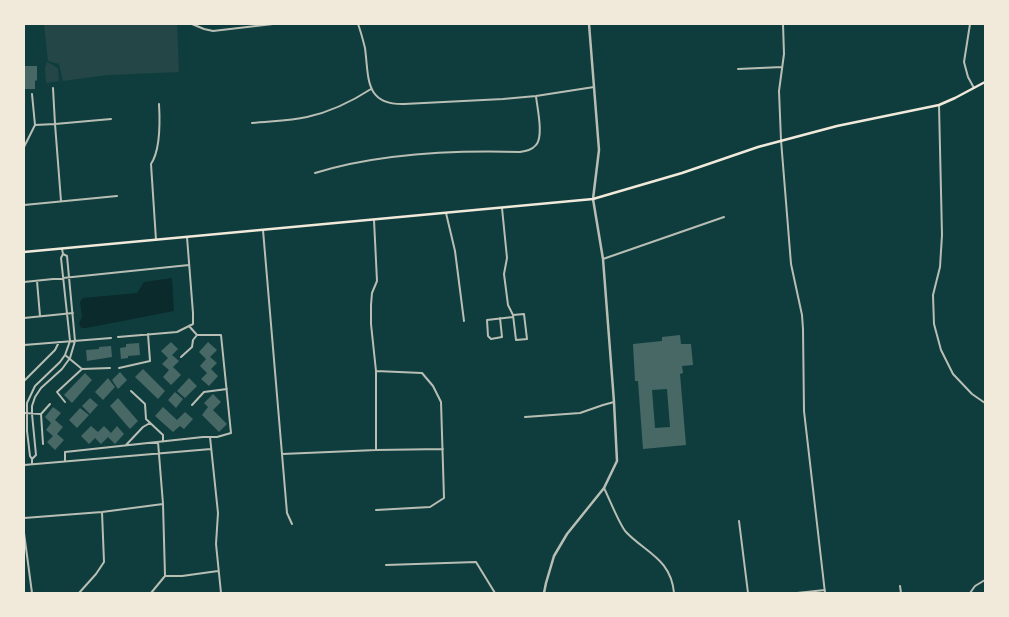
<!DOCTYPE html>
<style>
body{margin:0}
#map{position:relative;width:1009px;height:617px;overflow:hidden;background:#0f3d3e;font-family:Spectral,serif}
canvas{display:block}
.frame{position:absolute;inset:0;border:25px solid #f1e9da;pointer-events:none}
</style>
<div id="map">
<canvas width="1009" height="617"></canvas>
<div class="frame"></div>
</div>
<script>
const g = document.querySelector('canvas').getContext('2d');
g.lineJoin = 'round';
function paint(path, color) {
  g.fillStyle = color;
  g.fill(path, 'evenodd');
}
function strokePath(path, color, width, dash) {
  g.strokeStyle = color;
  g.lineWidth = width;
  g.lineCap = dash ? 'butt' : 'round';
  g.setLineDash(dash || []);
  g.stroke(path);
}
const green = new Path2D(`
 M44 24H177L179 72 107 75 63 81 59 64 48 61Z
 M47 62 58 68 59 81 46 83 45 68Z`);
const water = new Path2D(`
 M172 278 174 311 86 328H81L79 323 82 317 80 302 83 298 137 293 144 282Z`);
const building = new Path2D(`
 M24 66H37V80L35 81V89H24Z
 M680 335 681 344H691L693 365 682 366 683 373 680 374 686 445 643 449 638 381H635L633 344 662 341V337ZM667 389 670 427 655 428 652 390Z
 M171 342 178 349 172 355 179 361 173 367 181 375 171 385 163 377 169 370 162 364 168 358 161 351Z
 M208 342 217 350 210 357 217 363 211 369 218 376 209 386 201 379 207 373 200 366 206 359 199 352Z
 M139 343 140 355 128 356V358L121 359 120 348 126 347V344Z
 M111 346 112 357 87 361 86 350 99 349V347Z
 M143 369 165 391 158 399 135 377Z
 M120 372 127 380 118 389 112 380Z
 M85 373 92 380 72 403 64 395Z
 M108 378 115 387 103 400 95 392Z
 M189 378 197 386 185 398 177 391Z
 M175 392 183 399 176 408 168 400Z
 M213 394 221 402 213 410 227 424 219 432 202 415 208 407 204 403Z
 M90 398 98 405 90 414 82 406Z
 M118 398 138 421 130 429 110 406Z
 M53 407 61 413 55 420 63 427 57 434 64 440 55 450 47 442 53 436 46 430 51 423 45 417Z
 M163 407 177 420 185 412 193 419 184 429 180 426 173 432 155 416Z
 M80 408 89 415 77 428 69 420Z
 M91 426 98 432 104 426 111 433 117 426 124 434 115 444 108 437 101 444 95 438 89 444 81 436Z`);
const minor = new Path2D(`
 M192 24 204 29 213 31 273 24
 M358 24C361 32 363 40 365 48 369 77 364 105 404 104L503 99 536 96 594 87
 M783 24 784 54 779 91 781 140 791 264 802 315 803 329 804 411 825 593
 M970 24 964 62 968 77 974 88
 M738 69 782 67
 M53 88 55 124 111 119
 M939 105 942 235 940 267 933 295 934 324 941 350 953 374 972 394 985 403
 M252 123C270 121 289 121 307 117 330 112 351 102 371 89
 M35 125 55 124 61 201
 M24 147 35 125 32 94
 M315 173C380 153 452 150 520 152 526 151 532 150 536 145 544 136 537 107 536 96
 M24 205 117 196
 M502 208 507 258 504 274 508 305 513 315 524 314 527 339 516 340 513 315
 M446 213 455 251 464 321
 M374 220 377 281 372 293 371 305V324L376 371V450
 M263 230 287 513 292 524
 M156 240 151 164C161 149 160 121 159 104
 M603 259 724 217
 M37 281 40 316
 M24 282 189 265
 M24 318 73 313
 M500 318 502 337 491 339 488 336 487 320C496 319 504 318 513 317
 M118 337 177 332 189 326
 M24 345 111 338
 M65 355 82 369 110 368
 M181 357 192 347 193 340 197 335
 M119 368 150 361 148 334
 M24 381 55 350 59 342
 M131 391 145 404 146 419 163 435V442
 M65 402 57 392 82 369
 M192 405 204 392 227 389
 M24 413 41 414 50 404
 M41 414 43 444
 M525 417 580 413 603 405 614 402
 M210 437 218 513 216 544 221 593
 M158 442 163 504 165 576
 M126 445 143 427 150 423
 M282 454 376 450 443 449
 M32 459 36 455 32 414V406L35 397 41 388 62 369 70 358 75 341 67 256 63 254
 M65 461V452L203 437H217L231 433 221 335H197L189 326 193 324V313L187 237
 M32 464V459L30 456 27 431V403L35 386 60 362 65 355 70 341 61 258 63 254 62 249
 M24 465 211 449
 M604 488C609 498 620 526 626 532 646 553 671 559 674 593
 M376 510 430 507 444 498 441 402 433 386 422 373 376 371
 M24 518 102 512 163 504
 M739 521 748 593
 M24 533 32 593
 M386 565 476 562 495 593
 M900 586 901 593
 M79 593 96 574 104 562 102 512
 M151 593 165 576H182L218 571
 M797 593 825 590
 M970 593 975 586 985 580`);
const tertiary = new Path2D(`
 M544 593 546 583 554 556 567 534 604 488 617 461 614 402 603 259 593 199 599 150 589 24`);
const secondary = new Path2D(`
 M24 252 593 199 682 173 758 147 837 126 939 105 955 98 985 82`);
paint(green, '#244646');
paint(water, '#0a2a2b');
paint(building, '#486865');
strokePath(minor, '#b8beb3', 2);
strokePath(tertiary, '#b8beb3', 2.5);
strokePath(secondary, '#f1e9da', 2.5);
</script>
